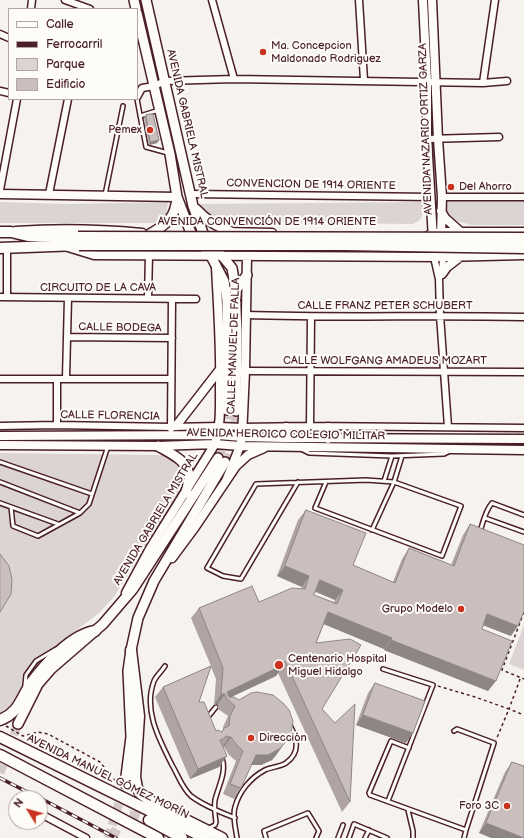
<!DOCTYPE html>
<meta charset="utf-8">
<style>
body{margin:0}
#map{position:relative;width:524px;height:838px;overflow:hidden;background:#f6f3ef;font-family:"Balsamiq Sans",sans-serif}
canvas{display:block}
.legend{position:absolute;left:8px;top:8px;width:130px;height:92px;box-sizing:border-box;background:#fdfcf7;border:1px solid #b5a4a5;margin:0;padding:5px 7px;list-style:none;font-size:12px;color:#4a1f2b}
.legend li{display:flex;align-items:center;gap:8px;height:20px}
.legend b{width:20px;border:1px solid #b5a4a5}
.north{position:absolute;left:8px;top:790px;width:40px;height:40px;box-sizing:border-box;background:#fdfcf7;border:1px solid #b5a4a5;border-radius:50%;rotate:307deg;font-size:11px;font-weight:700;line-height:16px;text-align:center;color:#4a1f2b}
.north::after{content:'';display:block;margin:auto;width:14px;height:18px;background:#c8321e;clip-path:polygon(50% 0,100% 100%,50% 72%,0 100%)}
</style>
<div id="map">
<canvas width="524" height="838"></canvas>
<ul class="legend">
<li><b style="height:5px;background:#fdfcf7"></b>Calle</li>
<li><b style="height:5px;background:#4a1f2b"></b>Ferrocarril</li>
<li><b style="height:11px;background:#dcd4d2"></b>Parque</li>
<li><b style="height:11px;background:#cbbfbe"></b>Edificio</li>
</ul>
<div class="north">N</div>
</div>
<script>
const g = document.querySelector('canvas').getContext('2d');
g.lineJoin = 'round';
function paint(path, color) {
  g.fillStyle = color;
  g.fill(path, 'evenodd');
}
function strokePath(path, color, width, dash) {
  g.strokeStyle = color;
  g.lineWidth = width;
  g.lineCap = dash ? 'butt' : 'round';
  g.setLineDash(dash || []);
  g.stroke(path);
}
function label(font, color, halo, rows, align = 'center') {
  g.font = font + ' "Balsamiq Sans",sans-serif';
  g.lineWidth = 4;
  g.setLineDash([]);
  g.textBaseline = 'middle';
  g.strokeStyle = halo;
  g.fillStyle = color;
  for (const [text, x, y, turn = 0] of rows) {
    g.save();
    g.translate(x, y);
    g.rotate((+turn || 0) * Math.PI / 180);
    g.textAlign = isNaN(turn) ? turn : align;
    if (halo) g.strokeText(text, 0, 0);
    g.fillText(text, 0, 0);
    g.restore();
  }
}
const green = new Path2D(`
 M448 201H524V225H471L457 221 447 213V205Z
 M0 202 70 204 168 202 166 214 154 223H0Z
 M424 202V212L419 221 413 224 222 222 207 215 198 204Z
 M0 453 161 455C181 461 187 473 180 492L114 597 99 613 56 646 32 672 6 713 0 714Z
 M524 625V670L509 664Z`);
const secondaryTunnel = new Path2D(`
 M218 458 227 435V410
 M225 462 234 441 236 411
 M0 773 18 724
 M108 838 125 784`);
const primaryTunnel = new Path2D(`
 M112 838 120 823 127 815 137 816 149 820`);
const path = new Path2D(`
 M524 612 502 670 524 679
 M520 679 509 709 524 715
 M438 686 475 697 509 709 496 740
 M6 726 23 736 38 732 48 734 100 762 117 783`);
const service = new Path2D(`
 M137 99 146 147 168 153
 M140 116 159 110
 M105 195 123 106
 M301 449 309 453 392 456 444 454 450 451
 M0 462 92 494
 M384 481 392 456
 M0 482 80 513
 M298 482 241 579 223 576 207 568 256 484 366 480 394 482 461 506 442 556 315 508 326 482
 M0 503 58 524
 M11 507 13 526 38 536 80 513 89 504 108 446
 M485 518 524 532
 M372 530 394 482 402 456
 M480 532C483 522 485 511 492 503L524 515
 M165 666C162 671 156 676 154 681 143 710 159 739 172 765 178 775 182 788 191 796 204 806 220 812 235 818
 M383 669 433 685 388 801
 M25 685 26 675 36 661 56 649
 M207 718 216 707
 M454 731 457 729 494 743 466 830
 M409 748 391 741 369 793 370 795 466 830 464 838
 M408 810 413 831V838
 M209 828 215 825 216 822C215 815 214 807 215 800 218 787 227 772 222 758
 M237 838C236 830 232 816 235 807 239 792 250 778 265 770 271 767 280 767 286 763 301 752 297 739 290 725
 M266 838 264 831 308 813 319 831 316 838
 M338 838 343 825
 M349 838 354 824 387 838
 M365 838 369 830`);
const minor = new Path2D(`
 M65 0 90 9
 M212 0 234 79
 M359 0 364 80
 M31 9 32 0
 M0 34 9 38
 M483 83 495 0
 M0 91 9 93
 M137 97 142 88 154 86 165 81 234 79 483 83 507 81
 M427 139 499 137
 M0 190 17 99
 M49 194 68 99
 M190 194 431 197
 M442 197H524
 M434 257 439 279 440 315 448 427
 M442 274 443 257
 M0 297 196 299
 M7 297V248
 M148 297 149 255
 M245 315C338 318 431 315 524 317
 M67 337 172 338
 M245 371 524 372
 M66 378 68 298
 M0 379H171
 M57 379V425
 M0 426 57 425 171 427 220 426 242 427 310 426 524 428
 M310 426 311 317
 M171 429 172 299
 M41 814 86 838`);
const tertiary = new Path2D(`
 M423 0 427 81V139L433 239
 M432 0 438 139 442 197 441 237
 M0 194 177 197
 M441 211 445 218 462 233
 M16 231C58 228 100 229 142 233
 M225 232 272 233
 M429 235 441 232H524
 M68 247 94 255 443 257 524 255
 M442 274 447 267 460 257
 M176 426 221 368
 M0 436 218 435 242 437 285 438 524 439
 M285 438 286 427
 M328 439V427
 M0 445 158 446 215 444 240 446 524 450
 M226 481 240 446 242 437 245 371 247 256
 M172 558 195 527 236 466 248 455 264 448
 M126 593 151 547 215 444C221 425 220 406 220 386 221 347 218 307 216 267`);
const secondary = new Path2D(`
 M134 0 136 9
 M146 0 193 206 203 233 232 268 235 286 237 333 236 411
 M137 13 170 154 177 197 191 233 211 256 224 281 227 300V410
 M196 209C207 221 217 226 231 232
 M150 234C167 224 175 218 177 198
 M235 291 247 275
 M158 446C170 453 189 461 189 477 189 482 187 487 186 493
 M18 724 38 684 51 669 103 624 133 589 218 458
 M125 784 131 737 128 671 131 650 138 618 154 581 225 462`);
const primary = new Path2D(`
 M0 232H11L28 236 78 237
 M0 248 79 245
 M131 650 139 716 135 777 137 788 141 794 156 805 222 838
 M0 720C19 713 21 698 31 683 45 664 71 635 95 631
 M0 737 205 838
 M0 755 158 838
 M149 820 182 838`);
const rail = new Path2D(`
 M0 778 39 798
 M40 798 116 838`);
const primaryBridge = new Path2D(`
 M78 237 524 238
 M79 245H343L524 248`);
const wall = new Path2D(`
 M146 115 159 140 157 143 149 145 144 118Z
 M306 510 353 565 393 582 402 559 409 548 451 565 463 535 470 524 511 636 483 625 482 629 488 691 384 650V649L324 624 316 643 322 709 350 802 342 812 278 673 276 676 231 697 277 754 272 760 261 765H251L241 788 234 799 223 794 236 761 229 755 224 747H223L219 767 190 779 155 697 163 687 211 666 191 618 199 608 259 602 301 589 302 587 277 576 298 520ZM315 592 335 600 334 602 314 595ZM211 667 216 679 214 705 218 704V709L228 716 223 727V730L221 732 216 731 199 702Z
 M375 683 406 743 356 725 368 693Z
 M512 762 524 838 479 833 505 772Z`);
const shadedWall = new Path2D(`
 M159 140 157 143 149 145 150 142Z
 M285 566 309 576 302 587 277 576Z
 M320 580 343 590 335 600 313 590Z
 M328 612 392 638 384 649 321 623Z
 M487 614 518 626 511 636 480 624Z
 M391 640 496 681 488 691 384 650Z
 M283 665 276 676 227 699V692Z
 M221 694H225L218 704 214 705Z
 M363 715 413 733 406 743 356 725Z
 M229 737H231L224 747 222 748Z
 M284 744 277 754 272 760 261 765H249L256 755Z
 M227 756 219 767 190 779 198 769Z
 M486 823 524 838H491L479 833Z`);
const building = new Path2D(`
 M153 114 159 140 150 142 146 115Z
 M306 510 366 533 353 565 395 583 409 548 454 566 470 524 524 545V611L518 626 487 614 482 629 512 641 496 681 391 640 392 638 328 612 316 643 350 639 361 645 322 709 335 723 355 704 350 802 285 661 283 665 227 692 229 697H234L239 700 251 693 257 692 273 695 283 703 289 710 293 721 291 733 284 744 279 749 268 755H256L241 788 230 784 243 751 236 744 231 737H229L226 736 223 739 220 740 227 756 198 769 163 687 211 666 199 702H204L216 731 218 730 222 732 224 728 229 726 230 716 235 706 226 698 225 694H221L223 668 199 608 252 586 259 602 292 588 305 589 309 576 285 566ZM320 580 343 590 337 604 314 595Z
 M0 554 9 566 12 580 11 594 0 612Z
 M375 683 425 701 413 733 363 715Z
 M512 762 524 766V838L486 823Z`);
const markers = [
 [263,52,4,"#c8321e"],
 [150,130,4,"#c8321e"],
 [451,187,4,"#c8321e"],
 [461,609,4,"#c8321e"],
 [279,665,5,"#c8321e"],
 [251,738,4,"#c8321e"],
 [507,806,4,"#c8321e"]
];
const poiNames = [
 ["Ma. Concepcion",271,46],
 ["Maldonado Rodriguez",271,59],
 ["Pemex",142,130,"right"],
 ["Del Ahorro",459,187],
 ["Grupo Modelo",453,609,"right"],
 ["Centenario Hospital",288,659],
 ["Miguel Hidalgo",288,672],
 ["Dirección",259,738],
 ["Foro 3C",499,806,"right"]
];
const streetNames = [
 ["AVENIDA GABRIELA MISTRAL",187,124,77],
 ["AVENIDA NAZARIO ORTIZ GARZA",426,129,-92],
 ["CONVENCION DE 1914 ORIENTE",311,185,1],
 ["AVENIDA CONVENCIÓN DE 1914 ORIENTE",267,222],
 ["CIRCUITO DE LA CAVA",98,288],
 ["CALLE FRANZ PETER SCHUBERT",385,306],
 ["CALLE BODEGA",120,328,1],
 ["CALLE MANUEL DE FALLA",234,346,-88],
 ["CALLE WOLFGANG AMADEUS MOZART",385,361],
 ["CALLE FLORENCIA",110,416,1],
 ["AVENIDA HEROICO COLEGIO MILITAR",286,435,1],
 ["AVENIDA GABRIELA MISTRAL",156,519,-59],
 ["AVENIDA MANUEL GÓMEZ MORÍN",108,777,26]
];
paint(green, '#dcd4d2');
strokePath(secondaryTunnel, '#d4c9c8', 9, [9, 4.5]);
strokePath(primaryTunnel, '#d4c9c8', 10, [10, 5]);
strokePath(service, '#4a1f2b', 6);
strokePath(minor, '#4a1f2b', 9);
strokePath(tertiary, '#4a1f2b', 11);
strokePath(secondary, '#4a1f2b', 12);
strokePath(primary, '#4a1f2b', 13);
strokePath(path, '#4a1f2b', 1.5, [3, 3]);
strokePath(service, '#fdfcf7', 3);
strokePath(minor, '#fdfcf7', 6);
strokePath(tertiary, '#fdfcf7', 8);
strokePath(secondary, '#fdfcf7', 9);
strokePath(primary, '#fdfcf7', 10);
strokePath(rail, '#4a1f2b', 3.5);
strokePath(rail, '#fdfcf7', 2, [6]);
strokePath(primaryBridge, '#4a1f2b', 13, []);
strokePath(primaryBridge, '#fdfcf7', 10);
paint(wall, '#afa4a3');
paint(shadedWall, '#8e8685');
paint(building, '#cbbfbe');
strokePath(building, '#8e8685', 1);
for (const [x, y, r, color] of markers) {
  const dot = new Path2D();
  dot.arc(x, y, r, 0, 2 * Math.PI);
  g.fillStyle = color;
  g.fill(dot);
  strokePath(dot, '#fdfcf7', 1.5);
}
label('11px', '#4a1f2b', '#fdfcf7', poiNames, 'left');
label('11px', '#4a1f2b', '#fdfcf7', streetNames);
</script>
